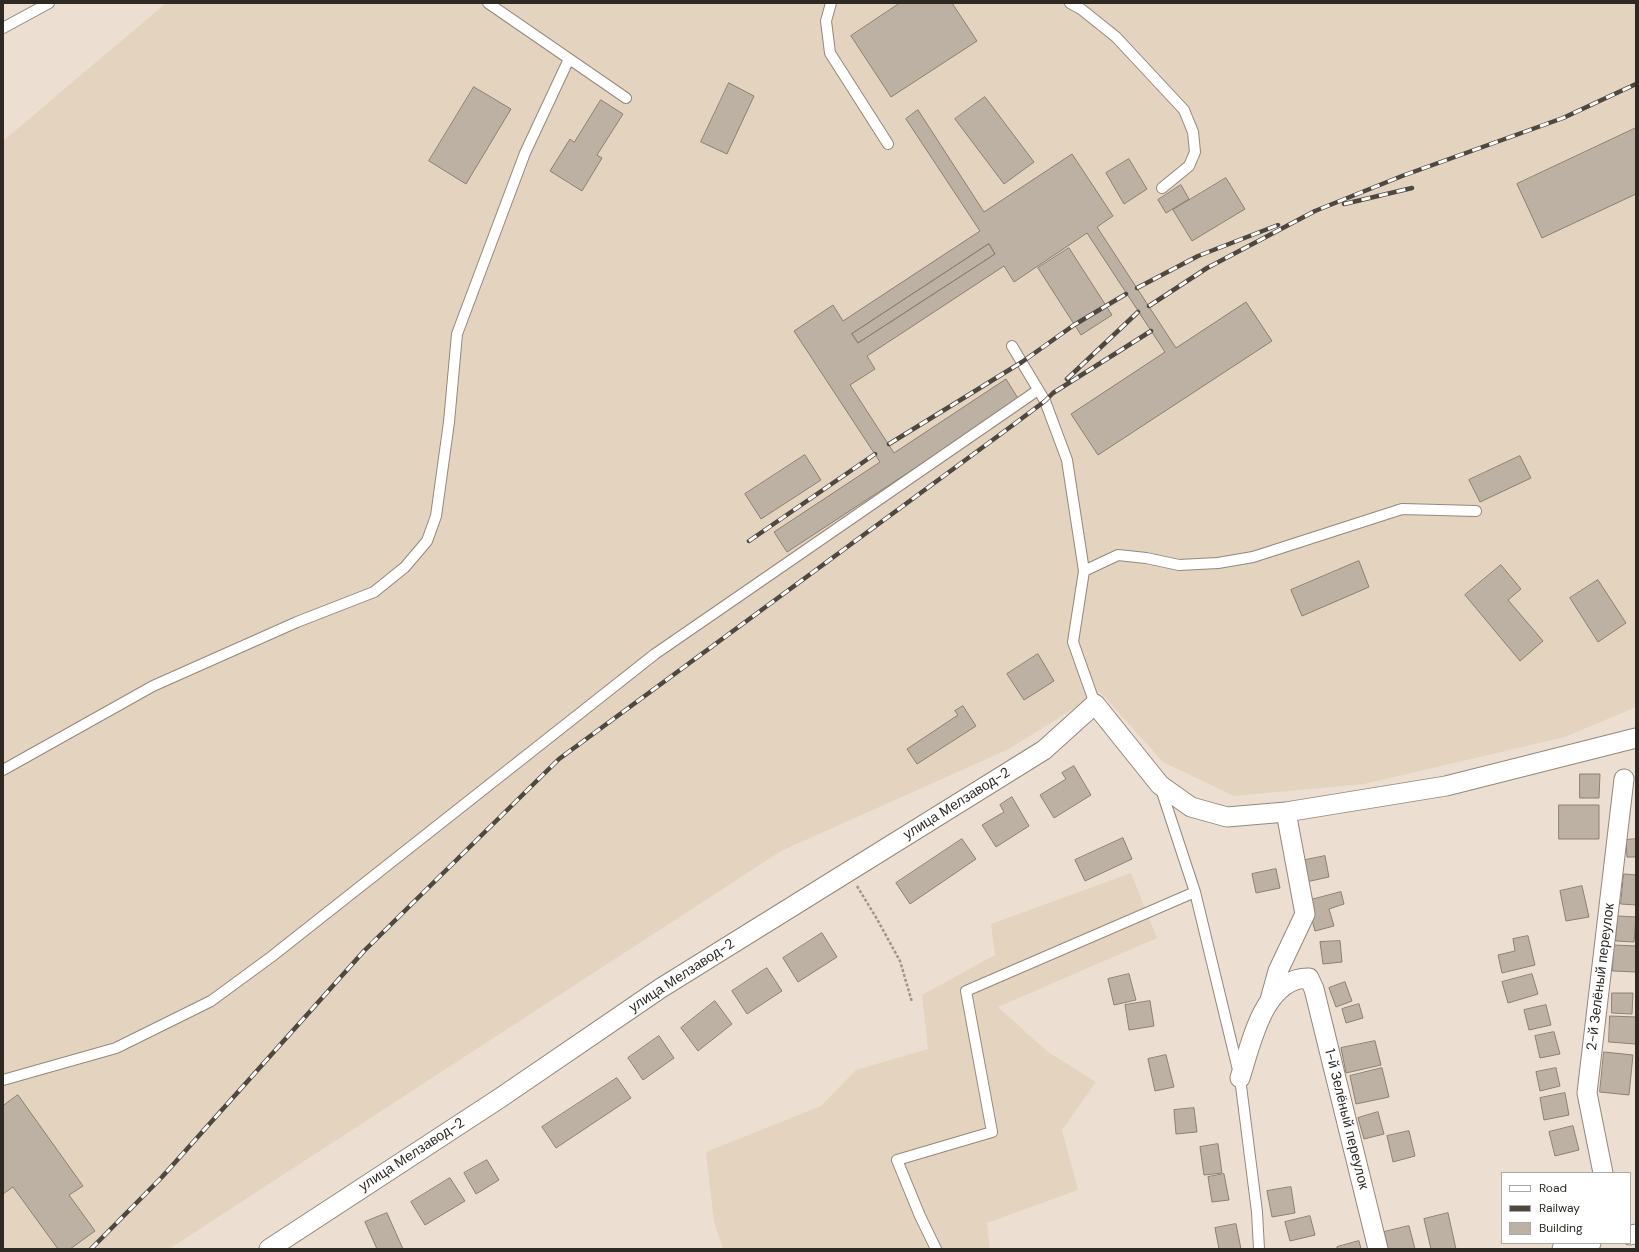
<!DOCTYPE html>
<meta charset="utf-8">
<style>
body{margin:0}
#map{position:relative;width:1639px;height:1252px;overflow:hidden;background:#ecdfd1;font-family:"DM Sans",sans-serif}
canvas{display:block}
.frame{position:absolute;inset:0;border:4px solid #2e2923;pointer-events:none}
.legend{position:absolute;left:1501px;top:1172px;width:130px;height:72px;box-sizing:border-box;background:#fff;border:1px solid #aba9a7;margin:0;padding:5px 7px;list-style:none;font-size:12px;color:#2e2923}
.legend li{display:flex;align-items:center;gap:8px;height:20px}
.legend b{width:20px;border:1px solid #aba9a7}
</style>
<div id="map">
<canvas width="1639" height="1252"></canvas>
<div class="frame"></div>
<ul class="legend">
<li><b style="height:5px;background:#fff"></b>Road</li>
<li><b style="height:5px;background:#4f4841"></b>Railway</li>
<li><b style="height:11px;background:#bdb1a3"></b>Building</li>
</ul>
</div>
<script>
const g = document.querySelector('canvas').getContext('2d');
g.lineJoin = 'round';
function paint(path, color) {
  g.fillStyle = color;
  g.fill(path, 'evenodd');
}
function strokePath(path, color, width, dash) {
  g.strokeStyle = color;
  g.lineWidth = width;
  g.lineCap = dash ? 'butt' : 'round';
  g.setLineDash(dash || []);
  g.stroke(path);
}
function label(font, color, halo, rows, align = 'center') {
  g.font = font + ' "DM Sans",sans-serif';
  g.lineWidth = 3;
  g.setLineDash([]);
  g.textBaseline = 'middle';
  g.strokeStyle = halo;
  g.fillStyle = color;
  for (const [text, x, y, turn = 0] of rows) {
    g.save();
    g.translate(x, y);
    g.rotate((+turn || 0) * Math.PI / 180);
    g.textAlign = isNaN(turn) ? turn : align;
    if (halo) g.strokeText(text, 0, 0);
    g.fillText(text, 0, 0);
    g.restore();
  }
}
const built = new Path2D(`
 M166 3H1636V707L1565 737 1364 784 1234 796 1163 762 1100 692 1009 749 781 851 169 1249H3V141Z
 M1131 873 1157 938 998 1007 1048 1052 1096 1082 1062 1130 1078 1190 987 1223 990 1249H723L714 1222 706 1152 821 1106 856 1070 928 1049 922 995 995 955 991 924Z`);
const building = new Path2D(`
 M900 3H952L977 41 891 97 851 36Z
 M729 83 754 96 727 154 701 142Z
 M474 87 511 109 466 184 429 161Z
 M985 97 1034 162 1004 184 955 119Z
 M601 100 623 114 597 155 602 158 582 191 550 171 570 139 574 142Z
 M918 110 984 212 1072 154 1113 216 1097 227 1176 348 1246 302 1272 341 1098 455 1071 414 1165 352 1087 233 1014 282 1004 266 867 356 875 369 850 385 894 453 1006 379 1019 400 787 552 774 532 880 462 794 331 833 305 843 321 980 231 906 119ZM989 244 995 254 858 343 852 334Z
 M1636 128V194L1542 238 1517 184Z
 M1129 159 1147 189 1124 204 1106 173Z
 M1226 178 1245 209 1192 241 1173 210Z
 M1181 185 1189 199 1166 213 1158 200Z
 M989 244 995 254 858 343 852 334Z
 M1069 248 1112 315 1081 335 1038 268Z
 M805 455 821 480 761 519 745 494Z
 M1520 456 1531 478 1480 502 1469 480Z
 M1359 561 1369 587 1302 616 1291 590Z
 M1501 565 1521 589 1508 600 1543 641 1520 661 1465 595Z
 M1598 580 1626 623 1598 642 1570 598Z
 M1038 654 1054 681 1024 700 1007 674Z
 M963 706 976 726 917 764 907 749 958 715 955 711Z
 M1074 766 1091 795 1054 818 1040 795 1066 779 1062 773Z
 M1580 774H1600L1599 798H1580Z
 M1012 797 1029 826 996 847 982 825 1004 812 1000 805Z
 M1559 805H1599V839H1559Z
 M1123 838 1132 859 1085 881 1075 860Z
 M962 839 976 859 910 904 896 883Z
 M1636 839V857H1627L1626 840Z
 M1325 856 1329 877 1306 882 1301 861Z
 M1276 869 1280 888 1256 893 1252 874Z
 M1624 874 1636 875V905L1621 904Z
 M1582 886 1589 917 1566 921 1560 891Z
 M1341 892 1344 904 1329 909 1334 926 1315 931 1307 901Z
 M1618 916 1636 917 1634 942 1616 941Z
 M822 933 837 957 798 982 783 958Z
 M1528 936 1535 965 1502 973 1498 955 1515 951 1513 939Z
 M1340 941 1342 962 1323 964 1320 942Z
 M1614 945 1636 946V972L1613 971Z
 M767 968 782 991 747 1014 732 991Z
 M1129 974 1136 1000 1114 1005 1108 979Z
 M1532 974 1538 994 1508 1003 1502 982Z
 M1345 982 1352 1001 1336 1007 1329 988Z
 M1612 993H1633L1632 1014 1612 1013Z
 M715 1001 732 1024 698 1051 681 1028Z
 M1150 1001 1154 1026 1129 1030 1125 1005Z
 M1359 1004 1363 1018 1346 1023 1342 1009Z
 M1546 1005 1551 1025 1529 1030 1524 1010Z
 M1610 1016 1636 1017V1044L1609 1042Z
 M1554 1032 1560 1054 1540 1058 1535 1036Z
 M659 1036 674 1058 643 1080 628 1058Z
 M1375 1041 1381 1065 1346 1073 1341 1048Z
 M1604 1052 1633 1055 1629 1095 1600 1092Z
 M1166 1055 1174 1087 1155 1091 1148 1059Z
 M1382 1068 1389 1097 1356 1104 1350 1076Z
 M1556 1068 1560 1086 1540 1091 1536 1072Z
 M617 1078 631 1098 556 1148 542 1127Z
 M1565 1093 1569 1115 1544 1120 1540 1098Z
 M18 1095 83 1186 69 1195 95 1231 70 1249H58L13 1187 3 1194V1106Z
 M1194 1108 1197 1132 1176 1134 1174 1110Z
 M1378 1112 1384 1134 1364 1139 1358 1118Z
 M1573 1126 1579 1150 1555 1156 1549 1132Z
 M1409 1131 1415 1156 1393 1162 1387 1136Z
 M1218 1144 1222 1173 1204 1175 1200 1147Z
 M487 1160 499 1180 476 1194 464 1173Z
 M1224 1174 1229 1200 1212 1202 1208 1177Z
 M450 1178 465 1201 425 1225 411 1202Z
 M1291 1187 1295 1213 1272 1217 1267 1191Z
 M387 1213 403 1249H377L365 1222Z
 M1448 1213 1456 1249H1431L1424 1219Z
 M1310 1216 1315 1235 1290 1241 1285 1222Z
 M1236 1224 1241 1249H1219L1215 1228Z
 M1409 1226 1415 1249H1388L1384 1232Z
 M1359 1241 1361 1249H1337V1247Z`);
const path = new Path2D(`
 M857 886 877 919 900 961 912 1002`);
const service = new Path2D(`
 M488 3 626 98
 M831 3 826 21 830 53 888 144
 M1070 3 1081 9 1116 37 1184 110 1193 132 1195 152 1189 166 1162 188
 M3 28 49 3
 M1012 346 1045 401 1067 460 1084 571 1073 642 1095 704
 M1084 571 1118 555 1146 558 1179 565 1218 563 1253 557 1402 509 1476 511
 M3 770 153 686 297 622 374 592 405 567 427 541 436 516 449 422 457 334 525 153 569 59
 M1161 789 1195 892 1240 1078 1257 1212 1259 1249
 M3 1080 116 1048 211 1001 271 957 655 654 1038 390
 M936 1249 920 1216 897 1160 992 1132 966 991 1195 892`);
const minor = new Path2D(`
 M1270 1000 1278 971 1305 914 1286 812
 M1240 1078C1251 1044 1264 977 1309 978L1314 989 1378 1249
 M1603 1173 1587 1093 1624 779
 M1630 1235 1636 1234
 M269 1249 500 1098 661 988 1044 750 1095 704 1160 785 1191 807 1227 817 1286 812 1446 786 1636 738
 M1562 1249 1591 1243`);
const rail = new Path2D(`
 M1344 204 1412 188
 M1137 288 1198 256 1278 225
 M1149 306 1207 268 1315 211 1402 176 1563 118 1636 84
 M1067 379 1138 312
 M889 444 1022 362 1074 325 1126 294
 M749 541 875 454
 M91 1249 162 1177 364 951 559 759 1013 425 1045 401 1053 393 1151 331`);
const streetNames = [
 ["улица Мелзавод-2",957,804,-32],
 ["улица Мелзавод-2",682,976,-33],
 ["2-й Зелёный переулок",1601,977,-83],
 ["1-й Зелёный переулок",1346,1119,76],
 ["улица Мелзавод-2",412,1155,-33]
];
paint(built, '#e4d3bf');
paint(building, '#bdb1a3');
strokePath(building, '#8c8073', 1);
strokePath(service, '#94887b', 12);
strokePath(minor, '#94887b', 21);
strokePath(path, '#9f968b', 2.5, [3, 2]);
strokePath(service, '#fff', 10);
strokePath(minor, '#fff', 19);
strokePath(rail, '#4f4841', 4.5);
strokePath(rail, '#fff', 3, [9]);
label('14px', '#2e2923', '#fff', streetNames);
</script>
